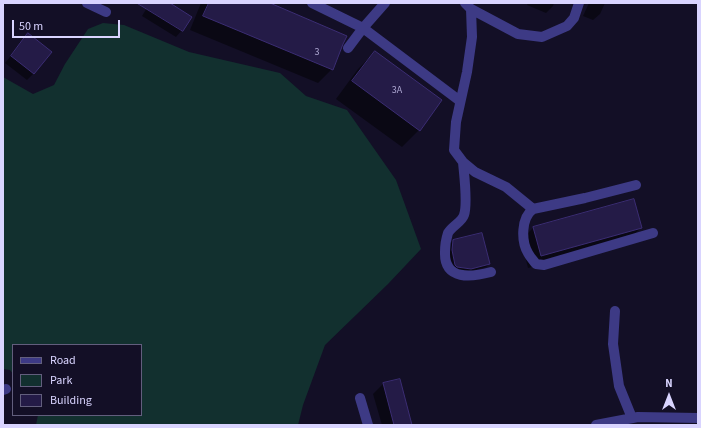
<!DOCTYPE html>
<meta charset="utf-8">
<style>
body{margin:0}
#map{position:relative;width:701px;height:428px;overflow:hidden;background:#130f26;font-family:"Source Sans 3",sans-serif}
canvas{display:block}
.frame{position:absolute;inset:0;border:4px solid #d9d4ff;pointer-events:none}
.legend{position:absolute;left:12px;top:344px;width:130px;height:72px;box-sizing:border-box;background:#130f26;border:1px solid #625e7d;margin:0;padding:5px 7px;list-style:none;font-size:12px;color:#d9d4ff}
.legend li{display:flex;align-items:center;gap:8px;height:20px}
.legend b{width:20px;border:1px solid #625e7d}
.north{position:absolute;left:649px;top:376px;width:40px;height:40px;-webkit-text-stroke:3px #130f26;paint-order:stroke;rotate:0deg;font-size:11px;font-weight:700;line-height:16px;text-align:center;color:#d9d4ff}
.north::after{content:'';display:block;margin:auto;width:14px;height:18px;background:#d9d4ff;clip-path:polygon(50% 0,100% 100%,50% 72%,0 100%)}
.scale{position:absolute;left:12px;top:20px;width:108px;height:18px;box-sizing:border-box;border:2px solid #d9d4ff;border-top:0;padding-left:5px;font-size:12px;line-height:14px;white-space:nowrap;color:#d9d4ff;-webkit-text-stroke:3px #130f26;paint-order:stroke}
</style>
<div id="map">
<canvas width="701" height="428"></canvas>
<div class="frame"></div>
<ul class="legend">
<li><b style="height:5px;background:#3d3a85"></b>Road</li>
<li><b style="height:11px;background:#12302f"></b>Park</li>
<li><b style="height:11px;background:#241b47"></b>Building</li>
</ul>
<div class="north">N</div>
<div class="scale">50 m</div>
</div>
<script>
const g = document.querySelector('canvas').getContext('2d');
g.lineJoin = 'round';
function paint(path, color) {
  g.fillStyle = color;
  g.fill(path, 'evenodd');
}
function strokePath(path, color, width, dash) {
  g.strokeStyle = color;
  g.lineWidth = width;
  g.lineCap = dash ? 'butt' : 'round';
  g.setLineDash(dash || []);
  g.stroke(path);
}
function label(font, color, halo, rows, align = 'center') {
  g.font = font + ' "Source Sans 3",sans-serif';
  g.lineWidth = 3;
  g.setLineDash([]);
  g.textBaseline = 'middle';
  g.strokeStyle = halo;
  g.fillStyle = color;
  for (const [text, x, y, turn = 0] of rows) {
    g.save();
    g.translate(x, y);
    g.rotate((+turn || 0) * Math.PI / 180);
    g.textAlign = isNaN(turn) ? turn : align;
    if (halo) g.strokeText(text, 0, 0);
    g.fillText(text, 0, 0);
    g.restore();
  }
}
const green = new Path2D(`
 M103 23 124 25 189 52 280 73 306 96 347 110 396 180 421 249 388 284 325 345 303 405 298 425H36L38 415H141V345H13V374L10 370 3 369V77L33 94 54 85 65 64 88 29Z`);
const shadow = new Path2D(`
 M150 3H168L182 30 176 37 142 16Z
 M201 3H267L332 69 318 83 190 30Z
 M528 3H554L553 6 546 13 527 5Z
 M589 3H605L600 14 593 20 583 16Z
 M28 35 34 73 27 80 5 63Z
 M375 52 419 130 402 147 336 99 358 69Z
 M534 227 641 228 628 240 528 268 521 240Z
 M453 241 489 264 486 267 467 272 452 268 449 254 450 244Z
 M399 380 411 425H382L373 394 383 384Z`);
const building = new Path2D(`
 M137 3H170L192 17 183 31Z
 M209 3H270L347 36 343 44 333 70 203 16Z
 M28 33 52 52 34 74 11 56Z
 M375 51 442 100 420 131 352 81Z
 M634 199 642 228 541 256 533 227Z
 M482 233 490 264 471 269 457 267 455 265 452 250 453 240Z
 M400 379 412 425H394L383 383Z`);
const minor = new Path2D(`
 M87 3 106 12
 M312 3 363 28 460 101
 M465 3 471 9 518 34 542 37 567 26 574 18 579 3
 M471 9 472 37 467 72 456 122 454 150 463 162 475 172 506 187 533 209 585 198 636 185
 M348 48 363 28 385 3
 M463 162C464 174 468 204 464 215 462 222 452 226 448 233 446 239 445 246 445 252 444 281 472 277 491 272
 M533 209C521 218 521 241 528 253 530 257 533 260 536 264L544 265 653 233
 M615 311 613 344 619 386 632 418
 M3 390 6 389
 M360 398 368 425
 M596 425 638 417 698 418`);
const numberNames = [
 ["3",317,53],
 ["3А",397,91]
];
paint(green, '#12302f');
paint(shadow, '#0007');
paint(building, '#241b47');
strokePath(building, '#3b2d73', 1);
strokePath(minor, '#3d3a85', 10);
label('10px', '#aca6d1', null, numberNames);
</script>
